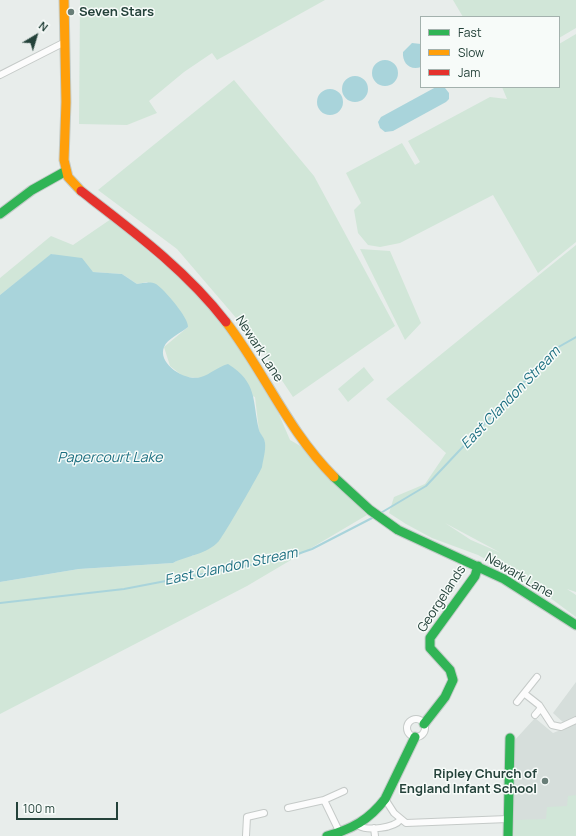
<!DOCTYPE html>
<style>
body{margin:0}
#map{position:relative;width:576px;height:836px;overflow:hidden;background:#e8edeb;font-family:Manrope,sans-serif}
canvas{display:block}
.legend{position:absolute;left:420px;top:16px;width:140px;height:72px;box-sizing:border-box;background:#f7fbf9;border:1px solid #a3b1ad;margin:0;padding:5px 7px;list-style:none;font-size:12px;color:#24423a}
.legend li{display:flex;align-items:center;gap:8px;height:20px}
.legend b{width:20px;border:1px solid #a3b1ad}
.north{position:absolute;left:16px;top:16px;width:40px;height:40px;-webkit-text-stroke:3px #f7fbf9;paint-order:stroke;rotate:38deg;font-size:11px;font-weight:700;line-height:16px;text-align:center;color:#24423a}
.north::after{content:'';display:block;margin:auto;width:14px;height:18px;background:#24423a;clip-path:polygon(50% 0,100% 100%,50% 72%,0 100%)}
.scale{position:absolute;left:16px;top:802px;width:102px;height:18px;box-sizing:border-box;border:2px solid #24423a;border-top:0;padding-left:5px;font-size:12px;line-height:14px;white-space:nowrap;color:#24423a;-webkit-text-stroke:3px #f7fbf9;paint-order:stroke}
</style>
<div id="map">
<canvas width="576" height="836"></canvas>
<ul class="legend">
<li><b style="height:5px;background:#30b455"></b>Fast</li>
<li><b style="height:5px;background:#ff9f0a"></b>Slow</li>
<li><b style="height:5px;background:#e5322d"></b>Jam</li>
</ul>
<div class="north">N</div>
<div class="scale">100 m</div>
</div>
<script>
const g = document.querySelector('canvas').getContext('2d');
g.lineJoin = 'round';
function paint(path, color) {
  g.fillStyle = color;
  g.fill(path, 'evenodd');
}
function strokePath(path, color, width, dash) {
  g.strokeStyle = color;
  g.lineWidth = width;
  g.lineCap = dash ? 'butt' : 'round';
  g.setLineDash(dash || []);
  g.stroke(path);
}
function label(font, color, halo, rows, align = 'center') {
  g.font = font + ' Manrope,sans-serif';
  g.lineWidth = 3;
  g.setLineDash([]);
  g.textBaseline = 'middle';
  g.strokeStyle = halo;
  g.fillStyle = color;
  for (const [text, x, y, turn = 0] of rows) {
    g.save();
    g.translate(x, y);
    g.rotate((+turn || 0) * Math.PI / 180);
    g.textAlign = isNaN(turn) ? turn : align;
    if (halo) g.strokeText(text, 0, 0);
    g.fillText(text, 0, 0);
    g.restore();
  }
}
const built = new Path2D(`
 M576 682V720L566 725 553 713Z
 M535 718 553 733 576 724V836H514L513 742Z`);
const green = new Path2D(`
 M80 0H325L217 60 212 53 184 72 149 101 157 113 127 125 79 124Z
 M453 0H576V28L559 38V17H463Z
 M576 34V242L538 273 493 195 400 243 380 247 368 245 358 233 354 210 361 203 346 173 402 143 415 165 420 162 408 141 490 97 507 99 502 87H559V44Z
 M234 80 314 176 395 326 293 397 255 340 177 249 98 190Z
 M111 219 199 295 234 340 278 412 290 440 304 448 367 515 247 586 0 714V582L79 569 173 563 185 556H193L265 442 259 431 255 397 200 378 184 377 170 366 164 347 188 327 147 282 137 284 122 274 93 272 52 254 0 295V278L51 236 73 245Z
 M576 245V592L567 589 576 595V617L534 586 478 555 432 538 406 524 389 513 394 497 425 484 446 453 386 399ZM445 523 501 553 471 540Z
 M360 249 390 251 421 323 405 340Z
 M364 367 374 380 348 402 338 389Z
 M576 795V836H514V820L546 819 547 807 567 806 568 796Z`);
const water = new Path2D(`
 M412 43 421 44V67C410 71 402 63 403 52Z
 M372 73a13 13 0 1 1 26 0a13 13 0 1 1-26 0Z
 M342 89a13 13 0 1 1 26 0a13 13 0 1 1-26 0Z
 M436 87 445 88 449 93V99L446 102 393 131 385 132 380 128 378 122 381 117Z
 M317 102a13 13 0 1 1 26 0a13 13 0 1 1-26 0Z
 M51 254 82 258 93 272 122 274 137 284C143 283 150 281 156 284 164 289 189 318 188 327 181 333 167 339 164 347 157 364 186 382 201 377 211 374 217 367 228 364 258 383 252 400 259 430 260 434 265 438 265 443 266 450 263 460 262 467 260 473 224 535 219 541 206 555 188 555 173 563L79 569 0 582V295Z`);
const stream = new Path2D(`
 M379 514 426 486 555 349 576 337
 M0 603 124 589 286 558 312 549 374 517`);
const street = new Path2D(`
 M0 75 65 42
 M525 694 539 705 552 725 561 727 576 720
 M517 702 537 677
 M535 715 541 708
 M407 728a9 9 0 1 1 18 0a9 9 0 1 1-18 0Z
 M385 799 394 813 406 823 508 819
 M324 800 340 833
 M288 808 324 800 344 791
 M359 826C368 831 394 828 400 820
 M374 828 375 836
 M246 836 247 817 264 813`);
const fast = new Path2D(`
 M0 214 32 190 66 171
 M334 477 370 510 398 530 504 579 576 625
 M424 724 445 697 453 680 450 670 430 648V638L475 576 478 566
 M327 836C352 829 369 820 385 799L415 737
 M508 836 510 738`);
const slow = new Path2D(`
 M64 0 66 102 64 160 68 177 81 191
 M226 322C265 373 288 431 334 477`);
const jam = new Path2D(`
 M81 191C133 231 186 270 226 322`);
const markers = [
 [71,12,4,"#697e78"],
 [545,781,4,"#697e78"]
];
const poiNames = [
 ["Seven Stars",79,12],
 ["Ripley Church of",537,774,"right"],
 ["England Infant School",537,789,"right"]
];
const streetNames = [
 ["Newark Lane",259,349,57],
 ["Newark Lane",519,576,30],
 ["Georgelands",442,599,-57]
];
const waterNames = [
 ["East Clandon Stream",511,398,-46],
 ["Papercourt Lake",110,458],
 ["East Clandon Stream",231,567,-12]
];
paint(built, '#d6dedb');
paint(green, '#d1e6d8');
paint(water, '#a9d4db');
strokePath(stream, '#a9d4db', 2);
strokePath(street, '#c5cac8', 8);
strokePath(fast, '#c3cbc8', 11);
strokePath(slow, '#c3cbc8', 11);
strokePath(jam, '#c3cbc8', 11);
strokePath(street, '#fcfcfc', 6);
strokePath(fast, '#30b455', 9);
strokePath(slow, '#ff9f0a', 9);
strokePath(jam, '#e5322d', 9);
for (const [x, y, r, color] of markers) {
  const dot = new Path2D();
  dot.arc(x, y, r, 0, 2 * Math.PI);
  g.fillStyle = color;
  g.fill(dot);
  strokePath(dot, '#f7fbf9', 1.5);
}
label('bold 13px', '#24423a', '#f7fbf9', poiNames, 'left');
label('13px', '#24423a', '#f7fbf9', streetNames);
label('italic 14px', '#1c6f80', '#f7fbf9', waterNames);
</script>
